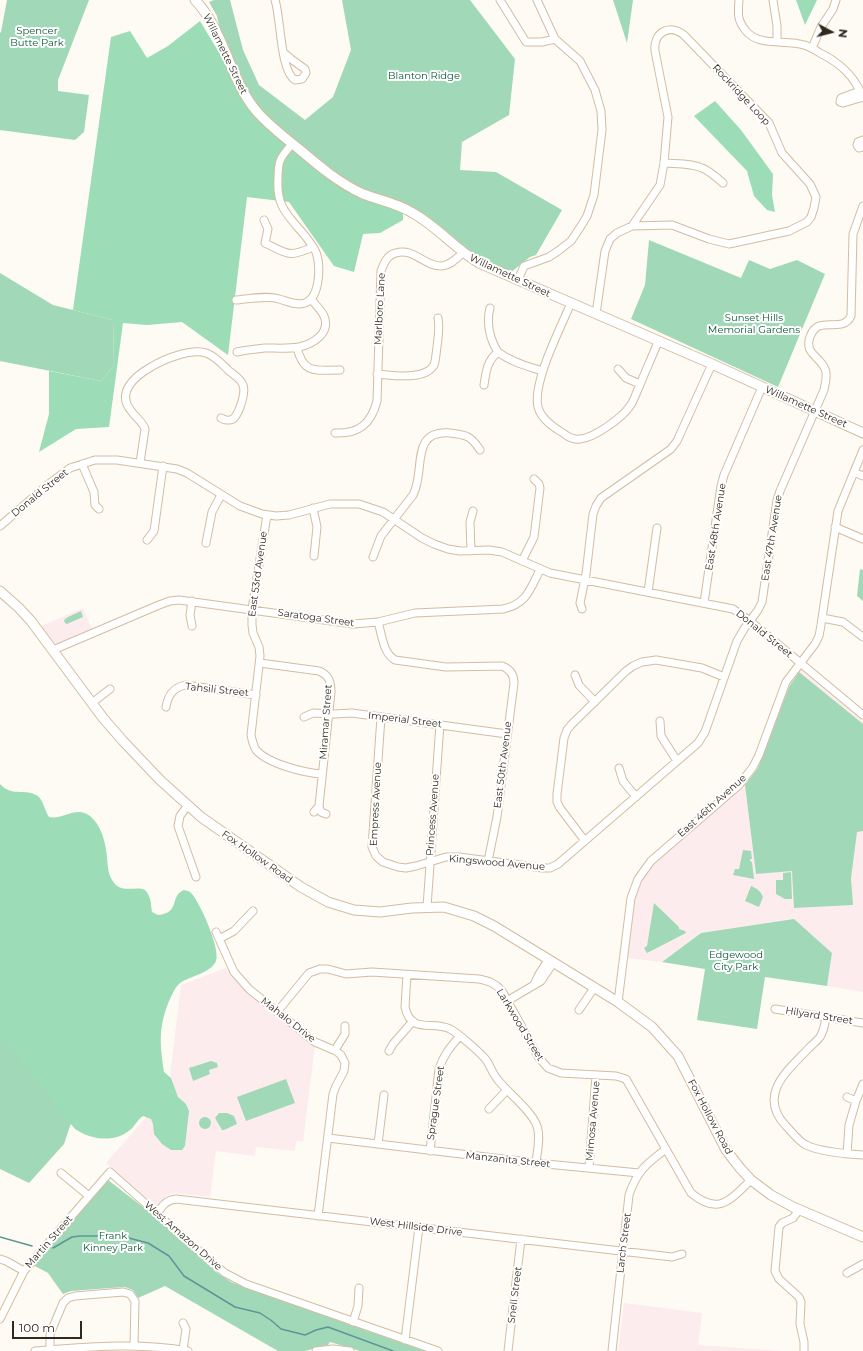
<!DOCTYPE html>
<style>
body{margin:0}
#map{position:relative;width:863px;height:1351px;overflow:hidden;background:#fefaf4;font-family:Montserrat,sans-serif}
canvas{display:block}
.north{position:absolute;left:811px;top:12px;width:40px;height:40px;-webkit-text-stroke:3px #fff;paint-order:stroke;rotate:97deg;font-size:11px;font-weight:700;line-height:16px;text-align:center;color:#31291d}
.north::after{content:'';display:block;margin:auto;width:14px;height:18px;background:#31291d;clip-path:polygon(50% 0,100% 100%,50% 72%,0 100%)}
.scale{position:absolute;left:12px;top:1321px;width:70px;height:18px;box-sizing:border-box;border:2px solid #31291d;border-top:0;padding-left:5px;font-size:12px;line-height:14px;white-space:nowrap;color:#31291d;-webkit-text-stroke:3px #fff;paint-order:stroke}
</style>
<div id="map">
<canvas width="863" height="1351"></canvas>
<div class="north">N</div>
<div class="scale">100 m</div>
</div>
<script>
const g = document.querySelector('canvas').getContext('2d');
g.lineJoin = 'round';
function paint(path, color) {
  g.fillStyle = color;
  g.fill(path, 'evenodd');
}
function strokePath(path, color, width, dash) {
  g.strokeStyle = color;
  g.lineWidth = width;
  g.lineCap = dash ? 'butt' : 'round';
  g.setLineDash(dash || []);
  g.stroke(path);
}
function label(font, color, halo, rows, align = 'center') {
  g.font = font + ' Montserrat,sans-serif';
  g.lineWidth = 4;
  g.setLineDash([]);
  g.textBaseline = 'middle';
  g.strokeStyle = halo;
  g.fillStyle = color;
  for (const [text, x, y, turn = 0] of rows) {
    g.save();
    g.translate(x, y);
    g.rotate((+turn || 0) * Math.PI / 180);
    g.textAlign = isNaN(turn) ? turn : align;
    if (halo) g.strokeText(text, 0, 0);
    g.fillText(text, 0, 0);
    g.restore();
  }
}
const education = new Path2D(`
 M83 608 92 629 57 643H54L41 626Z
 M800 669 803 670 863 719V992L827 986 832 953 701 933 662 962 627 958 634 899 643 878 653 864 744 786 752 776 761 758 787 687 797 671Z
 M226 968 244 988 315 1045 303 1142 296 1141 295 1151 256 1147 255 1156 216 1151 210 1197 174 1193 168 1195 157 1205H155L106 1163 168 1092 181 985Z
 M624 1303 702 1313 698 1345 782 1351H618Z`);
const green = new Path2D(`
 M7 0H89L58 80V91L89 95 84 132 75 140 0 130V33L1 32Z
 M214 0H230L243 50 259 85 305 120 333 97 351 50 342 0H470L515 59 509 115 462 142 460 170 496 172 562 210 536 255 530 257 510 273 480 259 464 248 441 227 415 209 395 200 370 192 352 184 335 174 270 121 255 105 245 88 222 38 217 16 209 2Z
 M613 0H633L627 43Z
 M649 240 741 278 749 260 770 269 797 260 825 274 778 387 631 319 645 285Z
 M0 273 53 305 113 320 114 365 101 381 0 361Z
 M860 569 863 570V601L857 596Z
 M81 611 83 617 67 624 65 623 64 620 68 617Z
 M799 672 863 724V831L857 832 851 878 853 905 794 908 792 871 756 874 745 785 758 768 789 687Z
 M743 850 751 851 752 859H750L751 862H752L754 879 733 875 735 869H739Z
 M791 872 792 899H785L776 894V880H783V873Z
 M751 886C756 888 761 891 763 897L759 907 745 901Z
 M654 903 679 927V929L685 931 686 933 647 953 644 948 647 946Z
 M0 912 77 1111 70 1126 64 1144 29 1183 0 1169Z
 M794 919 832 953 827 986 765 977 757 1029 697 1020 705 969 662 962 701 933Z
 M211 1061 217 1063 218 1067 209 1070 210 1074 193 1081 189 1068Z
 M286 1079 295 1103 246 1121 237 1097Z
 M219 1113H227L234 1116 237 1124 224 1130H222L215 1118Z
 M199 1123a6 6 0 1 1 12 0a6 6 0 1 1-12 0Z
 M108 1180 157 1218 216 1272 231 1282 246 1288 425 1351H360L330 1342 328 1345 305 1351H278L165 1286 138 1298 133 1290 125 1287 71 1291 63 1294 48 1273 33 1265Z`);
const forest = new Path2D(`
 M796 0H817L805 25Z
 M200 21 247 99 332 176 403 207V220L380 233 363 234 354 272 334 266 289 202 247 197 228 355 182 322 147 325 123 323 109 427 76 429 39 452 49 414V371L101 381 114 365 113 320 73 310 111 37 130 31 147 58 168 46Z
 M715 101 741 130 773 174 772 195 775 212 767 210 754 196 747 171 694 116Z
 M0 784C12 798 27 787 39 797 44 803 45 811 49 817 63 820 77 805 90 816 102 826 106 844 107 858 108 868 108 876 115 884 125 895 143 882 148 894 151 899 151 906 152 912L158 915C181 913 169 896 184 890 185 890 189 891 190 892 199 899 221 950 216 961 211 973 190 976 180 983 175 987 172 995 169 1001 158 1028 160 1045 164 1072L171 1078 178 1097 186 1104 189 1111 185 1146 182 1150H171L162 1144 154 1134 153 1124 151 1119 143 1116C137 1120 135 1126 130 1130 115 1143 91 1140 75 1129L0 1036Z`);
const stream = new Path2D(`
 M0 1237 32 1246
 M53 1248 72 1237 80 1236H121L148 1243 169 1256 184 1276 235 1307 260 1313 272 1321 281 1329 305 1335 316 1330 328 1327 393 1351`);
const minor = new Path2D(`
 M275 0C281 18 280 71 295 80L302 79 306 73 305 69 291 59 284 53
 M500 0 526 42H542L555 39
 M739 0C738 14 737 20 746 31 759 47 786 39 804 45 809 46 815 50 820 53 840 63 855 76 863 98
 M773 0 777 26V42
 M812 48 821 27 833 9 836 0
 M860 91 841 98 840 102 843 103 863 97
 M863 140 858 142 857 145 859 148 863 147
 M664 163C677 164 691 163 702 168 710 171 717 178 723 183
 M264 220 268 229 265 243C288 254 288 258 313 247
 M518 280 524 266 549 257 558 251 571 241 581 226 587 216 594 195 602 130 601 111 595 90 580 61 555 39 537 0
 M236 300C248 299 268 295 279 299 287 301 296 306 305 303 321 297 321 262 315 250 312 245 309 241 306 237 289 216 276 208 278 179 278 160 280 158 292 144
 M571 303C561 327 532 383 538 407 541 419 553 427 563 433 568 437 573 440 580 439 594 438 622 418 630 406 634 401 636 393 639 387 645 372 652 357 658 342
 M596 314 605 251 610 239 617 233 632 226 672 225 709 239 729 244 789 231 807 222 811 217 814 208 816 197 810 184 782 153 769 123 684 35C669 23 653 33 655 51L668 117 664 163 660 185 632 226
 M297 348C304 375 316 370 340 370
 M237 352C246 350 256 349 265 348 276 348 288 349 299 347 313 344 331 333 324 316 321 310 315 304 311 299
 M498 352C511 362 527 366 542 371
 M618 369 626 378 640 384
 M377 374C392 375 425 381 434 365 436 359 436 353 437 347 438 337 440 328 438 318
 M484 385C486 371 487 361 498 352 490 340 486 323 490 308
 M335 433C359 434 371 424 377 401L381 271C384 263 387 255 396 253 413 247 425 267 442 266 451 265 457 258 463 253
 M140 463 145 429C143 422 136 418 132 412 115 393 135 376 151 367 164 359 192 348 206 353 215 356 222 364 228 370 233 374 241 379 243 385 246 393 239 414 233 419 229 421 224 420 221 418
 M82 464 94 492 95 505 99 509
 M854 472 863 476
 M313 508 317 527 314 556
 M267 515 252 609V625L253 633 259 647 260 656 251 735C252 740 253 745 256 750 268 764 305 773 322 774
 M0 526 50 483 70 468 95 460H117L177 469 187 473 240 506 262 514 276 516 289 515 330 504H359L383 512 422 538 434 544 448 549 460 551 489 550 502 552 550 573 733 609 750 621 863 715
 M835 527 863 539
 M147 540 154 531 163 466
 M206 543 212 512 221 495
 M471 551 470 522 473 511
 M373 557 381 536 413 495C426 471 409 430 450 433 467 435 471 436 480 450
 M522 561 534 537 540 488 539 484 534 479
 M648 592 657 528
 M192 601 190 615 192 626
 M704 603 721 486 724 475 762 387
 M582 609 580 603 586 574 593 514 596 506 601 498 671 449 677 441 712 364
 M822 618 843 622 863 637
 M378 622C382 635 383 653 395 660L446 667 502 666C510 669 514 675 514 683L497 817 488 861
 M53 650 159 605 170 601 179 600 353 624 378 622 415 613 503 609C527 604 530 589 540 570
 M260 663 319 671C329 675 331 682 331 692L319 806 314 812
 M575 675 579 685 595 702
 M92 703 110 689
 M166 707C168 695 173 688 185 685L256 695
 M304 717 313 713 334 714 352 713 507 734
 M381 717 372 847 376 856 383 862 398 867 406 868 416 866 446 857H459L543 868H550L558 864 698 743 705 732 737 641 744 629 758 610 762 602 777 500 780 491 824 390C825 384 828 375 825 369 820 356 804 354 810 337 818 313 842 335 851 316L853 234 863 206
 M660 721 661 736 677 761
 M619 768 623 781 636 797
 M188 805 180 816 178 826 196 877
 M319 807 321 812 326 814
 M585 841 560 808 557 802V794L564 738 567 730 571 725 626 671 633 666 642 662 656 660 702 668 724 677
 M427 907 440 724
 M216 932 234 972 249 989 315 1042 336 1051 341 1055 345 1063 344 1071 336 1086 333 1094 318 1216
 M219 939 234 931 253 911
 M407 975 405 1007C411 1035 433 1020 450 1029 458 1033 482 1054 487 1061 491 1068 493 1074 498 1080 508 1093 532 1111 537 1126 541 1138 537 1151 536 1163
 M534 985 538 976 548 960
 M507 1001 541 981 553 963
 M618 1002 631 898 638 879 651 861 739 785 753 767 759 755 786 682 815 644 819 636 821 625 838 511 863 450
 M775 1009 863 1023
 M579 1010 594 988
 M277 1012 309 973 320 969H328L346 974 372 972 479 979C489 981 495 983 502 991L539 1058 548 1068 561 1073 616 1076 626 1079 691 1193C719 1216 730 1200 751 1180
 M826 1017C825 1024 824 1031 820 1037 817 1041 813 1044 809 1048 787 1071 757 1095 786 1126 792 1132 798 1141 806 1145 820 1152 847 1154 863 1155
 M335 1050 345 1034V1026
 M389 1051 393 1044 413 1021
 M847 1097 856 1101 849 1125 847 1154
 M856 1101 863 1084
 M489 1109 507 1090
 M328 1138 536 1163 639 1173
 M378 1144 384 1095
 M430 1151 439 1069C443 1056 450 1047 460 1036
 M589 1168 596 1075
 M61 1173 89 1196
 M799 1210 793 1218 782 1223 779 1227 775 1271 779 1279 799 1297 801 1302 800 1324 804 1342V1351
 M157 1214C162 1206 166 1200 176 1199L672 1257 682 1254
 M0 1259 6 1261 24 1271
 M847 1273 863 1264
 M0 1319 24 1271 110 1172 215 1265 225 1273 246 1284 438 1351
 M353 1322 358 1306 359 1288
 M405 1340 419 1227
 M50 1350V1334L63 1303 68 1298 75 1296 123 1292 130 1294 135 1301 134 1346
 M183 1350 186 1329 183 1323
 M35 1351C86 1347 137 1342 188 1351
 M316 1351 333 1349 350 1351
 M508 1351 521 1239
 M612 1351 629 1195C637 1171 646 1164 666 1149`);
const major = new Path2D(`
 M195 0C225 31 229 80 258 113 270 126 285 138 299 149 319 166 339 183 363 194 379 200 396 203 411 212 437 226 454 248 479 263L712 364 863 433
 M0 591 19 608 31 621 103 718 123 741 160 780 201 817 301 887 328 902 354 910 380 912 412 908 444 907 474 916 494 926 618 1002 652 1027 678 1056 726 1150 740 1168 751 1180 771 1195 793 1207 863 1237`);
const parkNames = [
 ["Spencer",37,31],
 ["Butte Park",37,43],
 ["Blanton Ridge",424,76],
 ["Sunset Hills",754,318],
 ["Memorial Gardens",754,330],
 ["Edgewood",736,955],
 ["City Park",736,967],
 ["Frank",113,1236],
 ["Kinney Park",113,1248]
];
const streetNames = [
 ["Willamette Street",225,54,64],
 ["Rockridge Loop",741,95,47],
 ["Willamette Street",510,276,25],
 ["Marlboro Lane",380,309,-87],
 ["Willamette Street",806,407,24],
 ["Donald Street",40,493,-39],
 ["East 48th Avenue",716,527,-81],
 ["East 47th Avenue",772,538,-81],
 ["East 53rd Avenue",258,574,-82],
 ["Saratoga Street",316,618,8],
 ["Donald Street",764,634,39],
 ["Tahsili Street",217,690,6],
 ["Imperial Street",405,720,7],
 ["Miramar Street",326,722,-86],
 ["East 50th Avenue",503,765,-83],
 ["Empress Avenue",376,804,-87],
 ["East 46th Avenue",712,806,-42],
 ["Princess Avenue",433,815,-86],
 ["Fox Hollow Road",257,857,35],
 ["Kingswood Avenue",497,863,5],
 ["Hilyard Street",819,1016,9],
 ["Mahalo Drive",288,1020,38],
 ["Larkwood Street",520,1025,59],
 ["Sprague Street",436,1103,-82],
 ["Fox Hollow Road",710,1117,62],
 ["Mimosa Avenue",593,1121,-85],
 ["Manzanita Street",508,1160,6],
 ["West Hillside Drive",416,1227,7],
 ["West Amazon Drive",183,1236,41],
 ["Martin Street",49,1242,-49],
 ["Larch Street",624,1243,-83],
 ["Snell Street",515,1295,-83]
];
paint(education, '#fdeced');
paint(green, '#a1d9b8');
paint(forest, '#9cdcb7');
strokePath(stream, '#5d9698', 1.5);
strokePath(minor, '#d3bda0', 9);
strokePath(major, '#d3bda0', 11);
strokePath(minor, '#fff', 7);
strokePath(major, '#fff', 9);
label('10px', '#085836', '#fff', parkNames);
label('10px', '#31291d', '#fff', streetNames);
</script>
